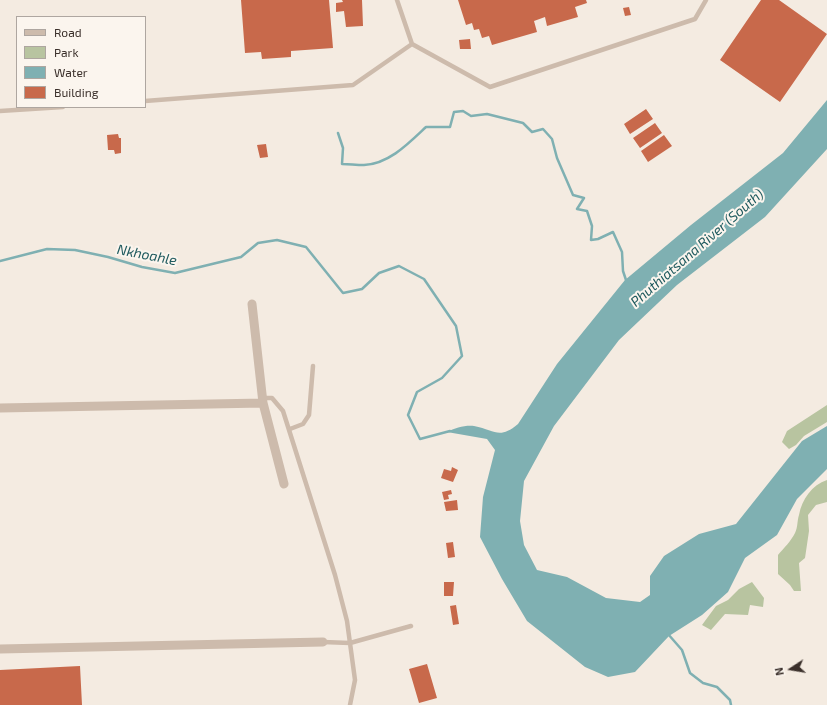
<!DOCTYPE html>
<style>
body{margin:0}
#map{position:relative;width:827px;height:705px;overflow:hidden;background:#f4ebe1;font-family:"Exo 2",sans-serif}
canvas{display:block}
.legend{position:absolute;left:16px;top:16px;width:130px;height:92px;box-sizing:border-box;background:#fbf5ee;border:1px solid #aea6a0;margin:0;padding:5px 7px;list-style:none;font-size:12px;color:#3b302b}
.legend li{display:flex;align-items:center;gap:8px;height:20px}
.legend b{width:20px;border:1px solid #aea6a0}
.north{position:absolute;left:771px;top:649px;width:40px;height:40px;-webkit-text-stroke:3px #fbf5ee;paint-order:stroke;rotate:258deg;font-size:11px;font-weight:700;line-height:16px;text-align:center;color:#3b302b}
.north::after{content:'';display:block;margin:auto;width:14px;height:18px;background:#3b302b;clip-path:polygon(50% 0,100% 100%,50% 72%,0 100%)}
</style>
<div id="map">
<canvas width="827" height="705"></canvas>
<ul class="legend">
<li><b style="height:5px;background:#cdbbac"></b>Road</li>
<li><b style="height:11px;background:#b8c4a0"></b>Park</li>
<li><b style="height:11px;background:#7fb0b2"></b>Water</li>
<li><b style="height:11px;background:#c8694b"></b>Building</li>
</ul>
<div class="north">N</div>
</div>
<script>
const g = document.querySelector('canvas').getContext('2d');
g.lineJoin = 'round';
function paint(path, color) {
  g.fillStyle = color;
  g.fill(path, 'evenodd');
}
function strokePath(path, color, width, dash) {
  g.strokeStyle = color;
  g.lineWidth = width;
  g.lineCap = dash ? 'butt' : 'round';
  g.setLineDash(dash || []);
  g.stroke(path);
}
function label(font, color, halo, rows, align = 'center') {
  g.font = font + ' "Exo 2",sans-serif';
  g.lineWidth = 4;
  g.setLineDash([]);
  g.textBaseline = 'middle';
  g.strokeStyle = halo;
  g.fillStyle = color;
  for (const [text, x, y, turn = 0] of rows) {
    g.save();
    g.translate(x, y);
    g.rotate((+turn || 0) * Math.PI / 180);
    g.textAlign = isNaN(turn) ? turn : align;
    if (halo) g.strokeText(text, 0, 0);
    g.fillText(text, 0, 0);
    g.restore();
  }
}
const green = new Path2D(`
 M827 405V422L804 436 796 445 789 449 782 442 787 431Z
 M827 480V502L816 505 808 515 809 531 805 558 799 563 801 591H794L790 585 778 574V555C784 548 791 541 795 533 798 527 797 521 799 515 802 499 812 485 827 480Z
 M752 582 764 598 763 607 750 605 748 615 725 614 711 630 702 625 716 606 728 600 739 589Z`);
const water = new Path2D(`
 M827 100V149L765 217 677 285 619 340 554 426 524 481 520 521 524 545 537 570 567 577 606 598 640 602 650 595V576L664 556 699 534 736 524 802 441 827 426V469L797 499 777 535 745 558 728 592 702 615 669 636 635 672 608 677 585 667 527 621 502 579 480 537 483 497 495 450 487 439 447 432C455 428 465 425 474 426 495 430 499 440 518 424L557 364 625 280 691 225 783 153Z`);
const stream = new Path2D(`
 M338 133 343 148 342 164C349 164 356 165 364 165 389 164 409 143 426 127H450L454 112 463 111 471 116 487 114 523 123 532 132 543 129 552 139 557 158 573 195 584 198 577 209 587 211 592 226 591 240 598 239 613 232 622 252 623 271 627 283
 M0 261 47 249 75 250 108 257 142 267 175 273 241 257 258 243 277 240 306 247 343 293 362 289 379 273 399 266 424 279 456 326 462 356 442 378 417 392 408 415 420 439 450 431
 M668 634 682 650 690 673 703 683 717 687 730 700 731 705`);
const building = new Path2D(`
 M241 0H329L333 48 291 51V57L262 59 261 52 245 53Z
 M342 0H362L363 26 346 27 344 11 336 12V3L343 2Z
 M458 0H586L587 3 575 7 578 17 547 26 545 17 534 21 537 32 492 45 489 36 482 38 479 29 474 30 472 23 466 25Z
 M761 0H779L827 34 780 102 720 60Z
 M629 7 631 15 625 16 623 8Z
 M470 39 471 49H460L459 40Z
 M646 109 653 119 630 134 624 124Z
 M655 123 662 133 640 148 633 138Z
 M118 134 119 138H121V153L115 154 114 150H108L107 135Z
 M664 135 672 146 648 162 641 151Z
 M266 144 268 157 260 158 257 145Z
 M452 467 458 470 453 482 441 478 444 469 451 471Z
 M451 490 452 494 448 495 449 499 444 500 442 492Z
 M457 500 458 510 446 511 444 502Z
 M453 542 455 557 448 558 446 543Z
 M444 582H454L453 596H444Z
 M456 605 459 624 453 625 450 606Z
 M427 664 437 698 419 703 409 669Z
 M80 666 82 705H0V670Z`);
const lane = new Path2D(`
 M397 0 412 44
 M145 101 353 85 412 44 490 87 695 19 706 0
 M0 111 63 107
 M262 398H272L283 411 335 575 347 621 355 680 350 705
 M290 429 303 424 309 415 313 366
 M323 642 350 643 411 626`);
const street = new Path2D(`
 M252 304 263 403 284 484
 M0 408 263 403
 M0 649 323 642`);
const waterNames = [
 ["Phuthiatsana River (South)",697,248,-41],
 ["Nkhoahle",147,255,11]
];
paint(green, '#b8c4a0');
paint(water, '#7fb0b2');
strokePath(stream, '#7fb0b2', 2.5);
paint(building, '#c8694b');
strokePath(lane, '#cdbbac', 4.5);
strokePath(street, '#cdbbac', 9);
label('italic 14px', '#1f5a5e', '#fbf5ee', waterNames);
</script>
